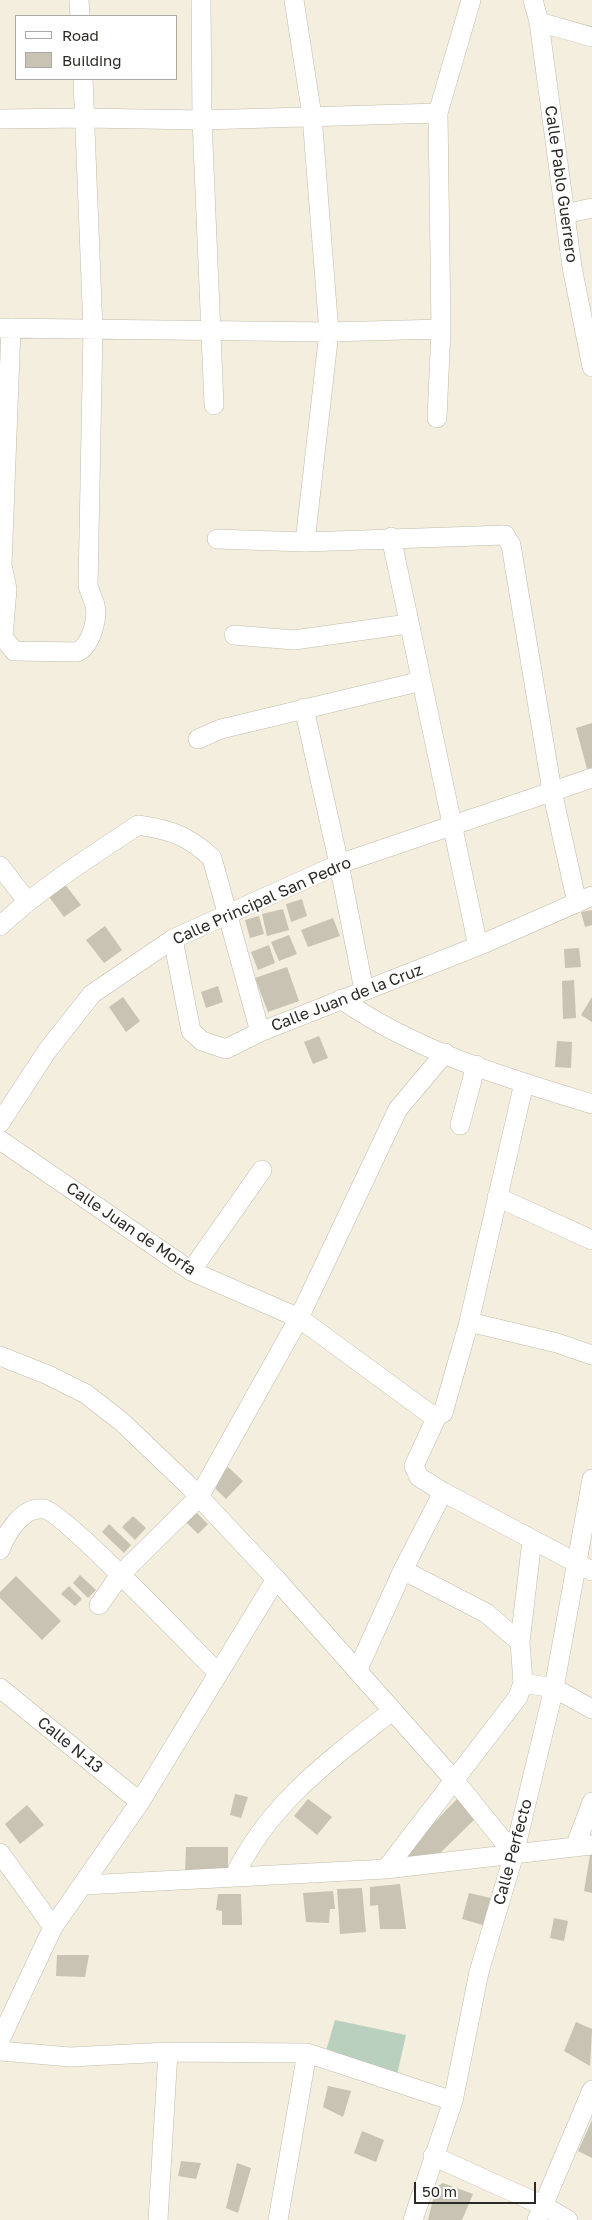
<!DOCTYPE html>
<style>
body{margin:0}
#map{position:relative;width:592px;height:2220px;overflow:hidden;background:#f3eedd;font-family:"Golos Text",sans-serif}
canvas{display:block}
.legend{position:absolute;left:15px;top:15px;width:162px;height:65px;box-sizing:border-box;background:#fff;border:1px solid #abaaa7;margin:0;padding:6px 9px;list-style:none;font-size:15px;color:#2c2a24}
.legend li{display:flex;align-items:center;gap:10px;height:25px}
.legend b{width:25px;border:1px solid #abaaa7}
.scale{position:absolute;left:414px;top:2182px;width:122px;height:22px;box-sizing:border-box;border:2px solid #2c2a24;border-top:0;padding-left:6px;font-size:15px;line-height:18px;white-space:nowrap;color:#2c2a24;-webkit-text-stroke:4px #fff;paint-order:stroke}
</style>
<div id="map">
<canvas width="592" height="2220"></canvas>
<ul class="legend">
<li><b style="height:6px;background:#fff"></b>Road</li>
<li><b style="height:14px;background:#c8c3b3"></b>Building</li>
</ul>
<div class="scale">50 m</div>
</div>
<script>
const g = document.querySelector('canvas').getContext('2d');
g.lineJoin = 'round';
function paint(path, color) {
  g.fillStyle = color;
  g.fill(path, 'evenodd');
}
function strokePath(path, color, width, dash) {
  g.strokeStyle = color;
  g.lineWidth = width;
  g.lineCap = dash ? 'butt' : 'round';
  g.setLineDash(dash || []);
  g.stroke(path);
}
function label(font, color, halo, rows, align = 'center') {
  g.font = font + ' "Golos Text",sans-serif';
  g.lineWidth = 4;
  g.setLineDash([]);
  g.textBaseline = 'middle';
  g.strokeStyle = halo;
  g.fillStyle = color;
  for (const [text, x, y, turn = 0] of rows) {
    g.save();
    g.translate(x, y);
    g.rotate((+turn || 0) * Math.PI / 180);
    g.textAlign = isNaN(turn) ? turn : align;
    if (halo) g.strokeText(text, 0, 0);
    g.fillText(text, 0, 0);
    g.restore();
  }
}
const green = new Path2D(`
 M335 2020 406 2035 397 2075 324 2058Z`);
const building = new Path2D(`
 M592 723V768L587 769 576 728Z
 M63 882 81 905 64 917 47 894Z
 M302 899 307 916 291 922 286 904Z
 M283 909 289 930 267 936 262 914Z
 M592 910V925L585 927 581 912Z
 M259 916 264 934 250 938 245 920Z
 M333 918 340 936 308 947 301 930Z
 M105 926 122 950 104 963 86 940Z
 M289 935 297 954 279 961 271 942Z
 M269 945 275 963 258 970 251 952Z
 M579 948 581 967 565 968 564 949Z
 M287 967 299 1001 268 1012 255 978Z
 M574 980 576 1018 563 1019 562 981Z
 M218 986 223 1002 206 1008 201 992Z
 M123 997 140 1021 126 1032 109 1007Z
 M592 997V1022L581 1015Z
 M319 1036 328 1058 313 1064 304 1042Z
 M557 1041 572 1042 571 1068 555 1067Z
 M228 1467 243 1481 226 1499 211 1484Z
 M195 1511 208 1524 198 1534 185 1521Z
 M133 1516 146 1528 135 1540 122 1527Z
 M109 1524 131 1545 124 1553 102 1532Z
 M80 1575 96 1590 88 1598 73 1583Z
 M16 1576 61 1621 42 1640 0 1598V1592Z
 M69 1586 82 1599 75 1606 61 1594Z
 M235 1794 248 1797 241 1818 230 1815Z
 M308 1799 332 1817 317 1835 294 1816Z
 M457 1799 476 1818 436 1857 408 1860 404 1854Z
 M27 1805 44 1825 20 1844 5 1824Z
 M186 1847H228V1872H185Z
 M590 1855H592V1893L584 1891Z
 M400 1884 406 1929H380L378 1905 370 1906V1887Z
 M362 1888 366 1932 340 1934 337 1889Z
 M333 1891 335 1909H330L329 1923 306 1922 303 1893Z
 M469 1893 495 1899 486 1926 462 1919Z
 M218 1894H241L242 1925H222V1911L216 1910Z
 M554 1918 568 1921 564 1941 550 1938Z
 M57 1955H89L85 1977 56 1976Z
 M576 2022 592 2029 590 2066 564 2051Z
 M328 2086 351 2091 343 2117 323 2107Z
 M592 2120V2158L578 2151Z
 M362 2131 384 2140 376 2162 354 2153Z
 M181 2161 201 2163 196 2179 178 2176Z
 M237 2163 251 2168 238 2213 226 2208Z
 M443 2183 473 2194 462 2220H428L436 2187Z`);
const minor = new Path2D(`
 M79 0 80 16
 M201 0 202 120 214 405
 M294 0 312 116 329 332 305 542
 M533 0 539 22 572 267 592 367
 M539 22 592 37
 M0 119 85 118 202 120 438 113
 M565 214 592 208
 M0 328 329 332 441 329
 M11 328 2 565 7 589 3 637 14 651 77 652C91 646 98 619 95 605 93 599 90 592 88 586L93 330 83 79
 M437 418 441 329 438 113 471 0
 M391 537 478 946
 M217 539 305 542 505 535 511 545 552 791 577 903
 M234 635 294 640 408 624
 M304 708 339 864 364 990
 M198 739 221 729 422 681
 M0 866 27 901
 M0 926C42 887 90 857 138 825 171 830 187 835 212 858L260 1032
 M173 939 191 1031 202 1041 226 1049 260 1032 478 946 592 896
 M341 999C415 1051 506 1078 592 1104
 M0 1123 47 1051 92 994 173 939 339 864 592 778
 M460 1125 476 1065
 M0 1140 191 1271 299 1318 430 1414 437 1416 443 1413 469 1322 524 1083
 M497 1197 592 1240
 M191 1271 262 1170
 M469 1322 557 1343 592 1355
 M0 1356 48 1375 86 1394 122 1422 188 1485 276 1579 455 1781 514 1854
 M437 1416 414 1466 419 1477 443 1492 592 1571
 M0 1550C6 1534 22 1506 44 1509 63 1512 195 1650 218 1673
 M403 1570 443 1492
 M99 1605 120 1575 199 1497 299 1318 398 1109 445 1053
 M357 1671 403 1570 486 1613 520 1642
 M523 1683 554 1688 592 1709
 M0 1688 140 1802
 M575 1847 592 1802
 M0 1853 53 1927
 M386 1869 518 1697 523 1683 520 1642 532 1540
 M234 1877C268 1804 331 1759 392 1711
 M85 1885 386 1869 592 1845
 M0 2040 53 1927 140 1802 276 1579
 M0 2051 70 2057 168 2052 307 2053 453 2101
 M433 2156 544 2206 568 2220
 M158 2220 168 2052
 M278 2220 307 2053
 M413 2220 453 2101 479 1972 514 1854 554 1688 592 1479
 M537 2220 592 2090`);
const streetNames = [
 ["Calle Pablo Guerrero",561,184,82],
 ["Calle Principal San Pedro",262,901,-24],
 ["Calle Juan de la Cruz",347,998,-21],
 ["Calle Juan de Morfa",131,1229,34],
 ["Calle N-13",70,1745,39],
 ["Calle Perfecto",513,1852,-75]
];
paint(green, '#b9d0bf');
paint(building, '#c8c3b3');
strokePath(minor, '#c0bbab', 20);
strokePath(minor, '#fff', 19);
label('16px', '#2c2a24', '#fff', streetNames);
</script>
